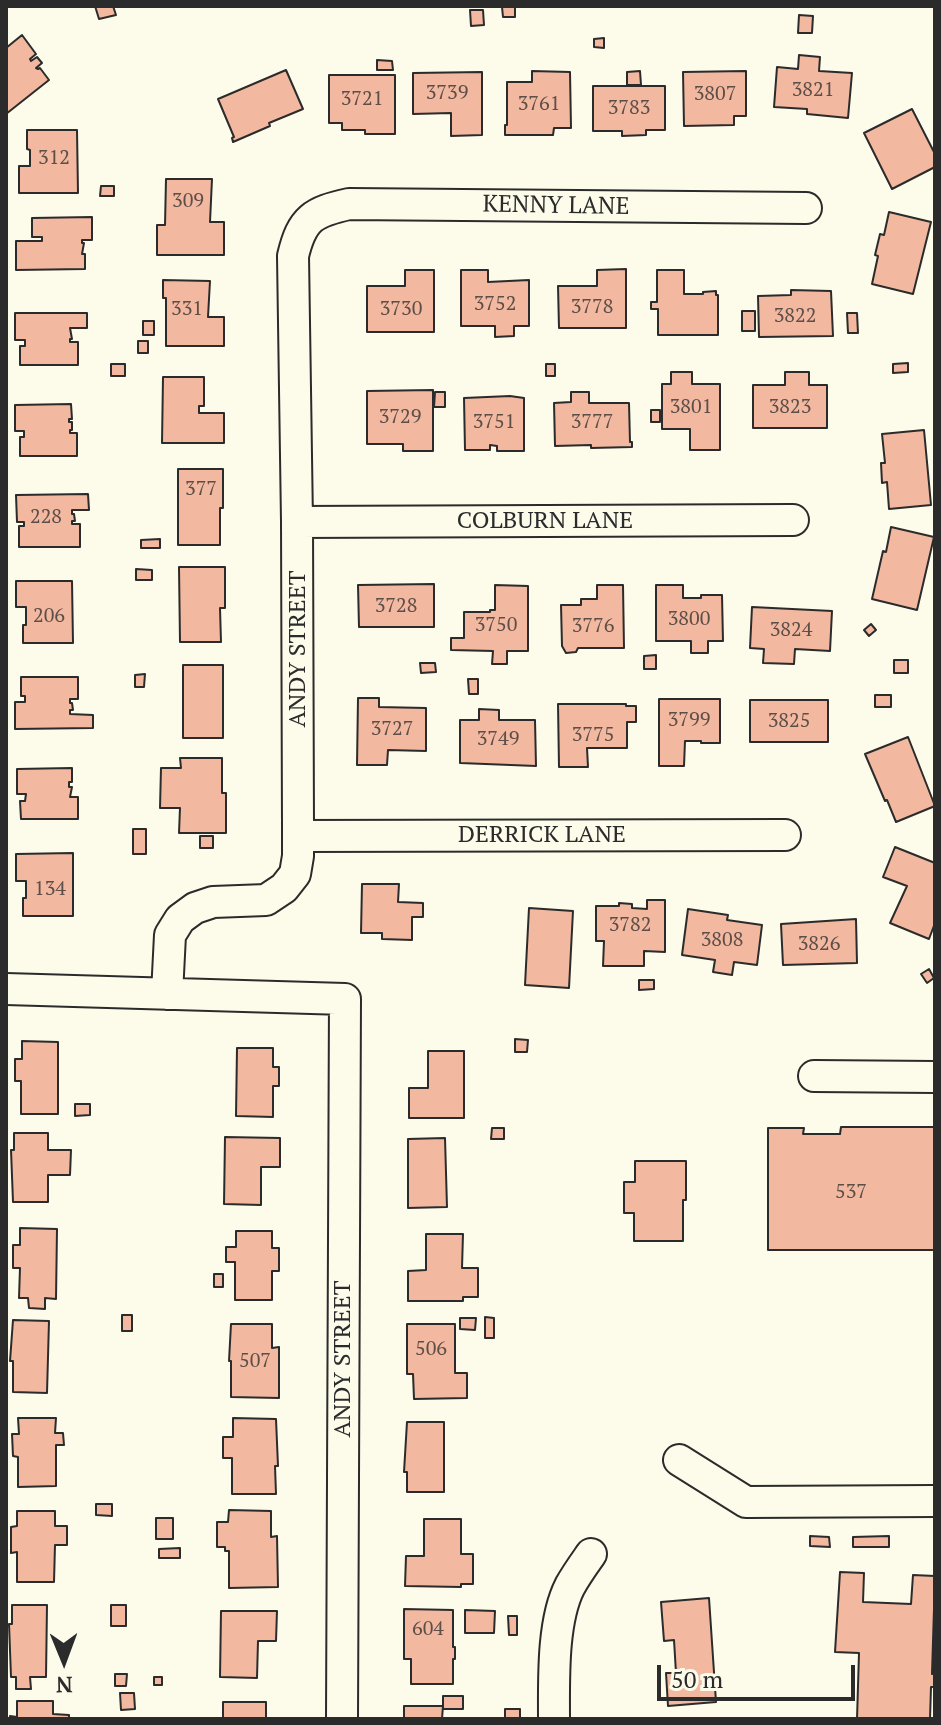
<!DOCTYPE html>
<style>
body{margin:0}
#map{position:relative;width:941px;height:1725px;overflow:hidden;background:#fdfbea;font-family:"PT Serif",serif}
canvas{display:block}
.frame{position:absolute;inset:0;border:8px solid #2b2b2b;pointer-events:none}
.north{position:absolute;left:24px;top:1621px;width:80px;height:80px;-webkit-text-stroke:6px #fdfbea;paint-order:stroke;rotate:179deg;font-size:22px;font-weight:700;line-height:32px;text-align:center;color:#2b2b2b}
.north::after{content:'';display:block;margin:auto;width:28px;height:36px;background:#2b2b2b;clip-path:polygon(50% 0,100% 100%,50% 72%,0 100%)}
.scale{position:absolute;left:657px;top:1665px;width:198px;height:36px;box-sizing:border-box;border:4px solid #2b2b2b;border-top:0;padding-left:10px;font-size:24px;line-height:28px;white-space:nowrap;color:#2b2b2b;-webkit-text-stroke:6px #fdfbea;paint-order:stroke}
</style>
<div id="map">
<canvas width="941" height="1725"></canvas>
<div class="frame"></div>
<div class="north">N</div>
<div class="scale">50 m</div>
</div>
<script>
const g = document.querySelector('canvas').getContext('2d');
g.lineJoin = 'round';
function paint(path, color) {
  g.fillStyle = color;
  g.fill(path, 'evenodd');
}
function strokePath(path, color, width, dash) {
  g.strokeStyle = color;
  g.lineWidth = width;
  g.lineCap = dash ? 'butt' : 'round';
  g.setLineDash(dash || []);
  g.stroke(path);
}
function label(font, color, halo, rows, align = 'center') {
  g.font = font + ' "PT Serif",serif';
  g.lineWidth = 6;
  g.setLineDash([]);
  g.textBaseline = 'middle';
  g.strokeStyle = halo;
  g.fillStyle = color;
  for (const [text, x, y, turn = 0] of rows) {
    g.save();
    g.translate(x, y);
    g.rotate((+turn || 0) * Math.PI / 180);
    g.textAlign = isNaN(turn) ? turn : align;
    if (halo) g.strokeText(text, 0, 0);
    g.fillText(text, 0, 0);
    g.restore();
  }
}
const building = new Path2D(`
 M95 6H113L116 15 99 19Z
 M502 7H515V17H503Z
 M470 10H483L484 25 471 26Z
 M799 15 813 16 812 33H798Z
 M22 35 36 54 30 59 31 61 37 57 42 63 36 68 38 69 40 68 49 80 6 114V48Z
 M604 38V48L594 47V39Z
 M799 55 820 57 819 71 852 73 848 118 807 114V109L774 107 777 67 798 69Z
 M377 60 392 61 393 70H377Z
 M286 70 303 109 269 123 270 126 233 142 232 138 234 137 218 99Z
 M532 71 570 72 571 128H554L553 135H505V125H507V82H532Z
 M640 71 641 85H627V72Z
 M746 71V116H734V125L684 126 683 72Z
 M482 72V135L451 136V113L413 114V73Z
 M329 75H395V134H365V130H342V123H329Z
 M593 86H665V130H646V135L622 136V131H593Z
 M912 109 935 154V167L892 189 864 133Z
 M27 130H77L78 193H19V166H30V150L27 149Z
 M166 179H212L210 222H224V255H157V225H165Z
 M101 186H114V196H100Z
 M889 212 931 222 913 294 872 284 878 256 875 255 880 234 884 235Z
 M92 217V240H82V243H84L82 254H85V269L16 270V241H42V237H32V218Z
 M626 269V328H559L558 286H597V270Z
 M405 270H434V332H367V286H405Z
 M461 270H488V282L529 280V326H514V336L495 337V326H461Z
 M657 270H684V294H703V292L716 291V295H718V335H658V309H651V302H657Z
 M163 280 210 281 208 317H224V346H166V298H163Z
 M791 290 831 291 833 336 759 337 758 296 791 295Z
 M742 311H755V331H742Z
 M15 313H87V328H70L72 339H70V342H78V365H20V346H25V340H15Z
 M847 313H857L858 333H848Z
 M143 321H154V335H143Z
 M138 341H148V353H138Z
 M908 363V372L893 373V364Z
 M111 364H125V376H111Z
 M546 364H555V376H546Z
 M671 372H692V384H720V450H690V429H662V384H671Z
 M785 372H809V385H827V428H753V385H785Z
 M163 377H204V406H199V413H224V443H162Z
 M433 390V451H403V444H367V391Z
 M435 392H445V407H434Z
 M571 392H589V403H629L630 442H632V447L591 448V445L555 446 554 403 571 402Z
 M510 396 524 398V451H497V446L490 445V450H465L464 398Z
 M71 404 72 419H69V422H72V430H70V433H77V456H20V437H24V431H15V405Z
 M651 410H660V422H651Z
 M924 430 931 505 889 509 887 482 882 483 881 463H885L882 434Z
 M178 469H223V508H220V545H178Z
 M88 494 89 510H72V514H74L75 521H72V524H80V547H19V526H24V522H17L16 495Z
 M891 527 934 537 917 610 872 599 883 551 886 552Z
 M160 539V548H141V540Z
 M179 567H225V608H220L221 642H180Z
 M136 569 152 570V580H136Z
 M16 581H72L73 643H23V625H26V607H16Z
 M434 584V627H359L358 585Z
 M495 585 528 586V651H507V664H492L493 651 451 650V638H464V612H490V610H495Z
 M597 585H623L624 648H578L576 652 566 653 562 646 561 605H581V599H597Z
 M656 585H683V598H701V595H722L723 641H708V653H691V641H656Z
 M752 607 832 611 830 651 795 649 794 664 763 663 764 649 750 648Z
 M871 624 876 630 869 636 864 630Z
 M656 655V669H644V656Z
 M894 660H908V673H894Z
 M420 663H435L436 672 421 673Z
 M183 665H223V738H183Z
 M145 674 144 687H135V675Z
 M21 677H78V699H70V703H72L73 710H70V714L93 715V728L15 729V702H25V696H21Z
 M468 679H478V694H469Z
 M875 695H891V707H875Z
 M358 698H379V707L426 708V751L388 750 387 765H357Z
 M659 699H720V743H701V741H685L684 766H659Z
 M750 700H828V742H750Z
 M558 704H626V706H636V722H627V748H587L588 767H559Z
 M479 709 499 710V720H535L536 766 460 763V720H479Z
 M908 737 935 806 896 822 887 800 885 801 865 754Z
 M180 758H222V793H226V833H179L180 808H160L161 768H181Z
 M72 768V782H69V787H72L70 797H78V819H21L20 801H25L26 794H17V769Z
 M133 829H146V854H133Z
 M200 836H213V848H200Z
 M895 847 935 863V923L929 939 890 923 907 886 883 877Z
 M73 853V916H23V898H26V881H16V854Z
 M362 884H399L398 902 423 903V917H412V940L382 939V933H361Z
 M647 900H665V952L644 951V966H603L604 941H596V906H619V903L632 904V908L647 909Z
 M529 908 573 911 569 988 525 985Z
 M688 909 728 915 727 920 762 925 757 965 734 962 732 975 713 972 715 960 682 955Z
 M856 919 857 963 783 965 781 924Z
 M929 969 934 978 927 983 921 974Z
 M639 980H654V989L639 990Z
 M515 1039 528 1040 527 1052H515Z
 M22 1041 58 1042V1114H21V1081H15V1059H22Z
 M237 1048H273V1067H279V1086H273V1117L236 1116Z
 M428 1051H464V1118H409V1088H428Z
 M75 1104H90V1115L75 1116Z
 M841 1127H935V1250H768V1128H804L803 1134H840Z
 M492 1128H504V1139H491Z
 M14 1133H48V1150H71L70 1175H48V1202H13L11 1150H14Z
 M225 1137 280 1138V1167H261V1205L224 1204Z
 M445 1138 447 1207 408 1208V1139Z
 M635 1161H686V1200H683V1241H634V1213H624V1182H635Z
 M20 1228 57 1229 56 1299 45 1298V1309L29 1308 28 1298H19L20 1268H13V1245H20Z
 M236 1231H272V1248H279V1271H272V1300H235V1262H226V1247H236Z
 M426 1234H463L462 1268H478V1297H463V1301H408V1271L426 1270Z
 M214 1274H223V1287H214Z
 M122 1315H132V1331H122Z
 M485 1317 494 1318V1338H485Z
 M460 1318H476L475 1330 460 1329Z
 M13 1320 49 1321 47 1393 13 1392V1361H10Z
 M231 1324H272V1348L279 1347V1398L231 1397V1361H229Z
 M407 1324H455V1373H467V1398L414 1399 413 1374H407Z
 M18 1418H56L55 1433H63L64 1445H56V1486L18 1487V1457L13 1456 12 1434H19Z
 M233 1418 276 1419 278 1466H275L276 1494H232V1458H223V1437H233Z
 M407 1422H444V1492H407V1472H404Z
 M96 1504H112V1516L96 1515Z
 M229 1510 271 1511V1537L277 1536 278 1587 229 1588V1551H225V1547H217V1522H228Z
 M17 1511H55V1526H67V1545H55L54 1582H17V1552L11 1553V1527L17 1526Z
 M156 1518H173V1539H156Z
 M424 1519H461V1554H473V1584H461V1587L405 1586 406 1556H424Z
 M810 1536 829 1537 830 1547 810 1546Z
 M889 1536V1547H853V1537Z
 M180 1548V1558H159V1549Z
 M840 1572 864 1573 863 1602 911 1604 913 1575 935 1576 932 1674H935V1687H931L930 1719H857L859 1653 835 1652Z
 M709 1598 716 1702 668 1706 666 1673H676L674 1640 664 1641 661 1602Z
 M12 1605H47L46 1677H30L31 1689H16V1677H11L9 1624H12Z
 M111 1605H126V1626H111Z
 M404 1609 453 1610V1647H455V1659H453V1684H411V1659H404Z
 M465 1610 495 1611 494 1633H465Z
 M221 1611H277L276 1641H258L257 1678 220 1677Z
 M508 1616H517V1635H509Z
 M115 1674H127L126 1686H115Z
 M154 1677H162V1685H154Z
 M120 1693H134L135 1709 121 1710Z
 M443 1696H463V1709H443Z
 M17 1701H53V1714L69 1715V1719H10V1716L17 1717Z
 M223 1702H266V1719H223Z
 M404 1706H443L442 1719H404Z
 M505 1709H520V1719H505Z`);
const minor = new Path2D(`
 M297 522 793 520
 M298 836 785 835
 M6 989 345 999 342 1719
 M167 994 170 935 180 919 195 908 213 902 266 900 284 888 295 874 298 856V828L297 522 293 256C302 218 313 212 349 204L806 208
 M814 1076 935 1077
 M679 1460 746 1502 935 1501
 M554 1719C554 1680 552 1621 570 1586 576 1575 584 1564 591 1554`);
const numberNames = [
 ["3821",813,90],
 ["3739",447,93],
 ["3807",715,94],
 ["3721",362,99],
 ["3761",539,104],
 ["3783",629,108],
 ["312",54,158],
 ["309",188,201],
 ["3752",495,304],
 ["3778",592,307],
 ["331",187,309],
 ["3730",401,309],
 ["3822",795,316],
 ["3801",691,407],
 ["3823",790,407],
 ["3729",400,417],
 ["3751",494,422],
 ["3777",592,422],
 ["377",201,489],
 ["228",46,517],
 ["3728",396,606],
 ["206",49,616],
 ["3800",689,619],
 ["3750",496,625],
 ["3776",593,626],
 ["3824",791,630],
 ["3799",689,720],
 ["3825",789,721],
 ["3727",392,729],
 ["3775",593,735],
 ["3749",498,739],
 ["134",50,889],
 ["3782",630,925],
 ["3808",722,940],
 ["3826",819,944],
 ["537",851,1192],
 ["506",431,1349],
 ["507",255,1361],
 ["604",428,1629]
];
const streetNames = [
 ["KENNY LANE",556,206,1],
 ["COLBURN LANE",545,521],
 ["ANDY STREET",298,649,-90],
 ["DERRICK LANE",542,835],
 ["ANDY STREET",343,1359,-90]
];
paint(building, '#f2b8a0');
strokePath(building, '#2b2b2b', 2);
strokePath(minor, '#2b2b2b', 34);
strokePath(minor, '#fdfbea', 30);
label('20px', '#5d4e48', null, numberNames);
label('24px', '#2b2b2b', '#fdfbea', streetNames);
</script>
